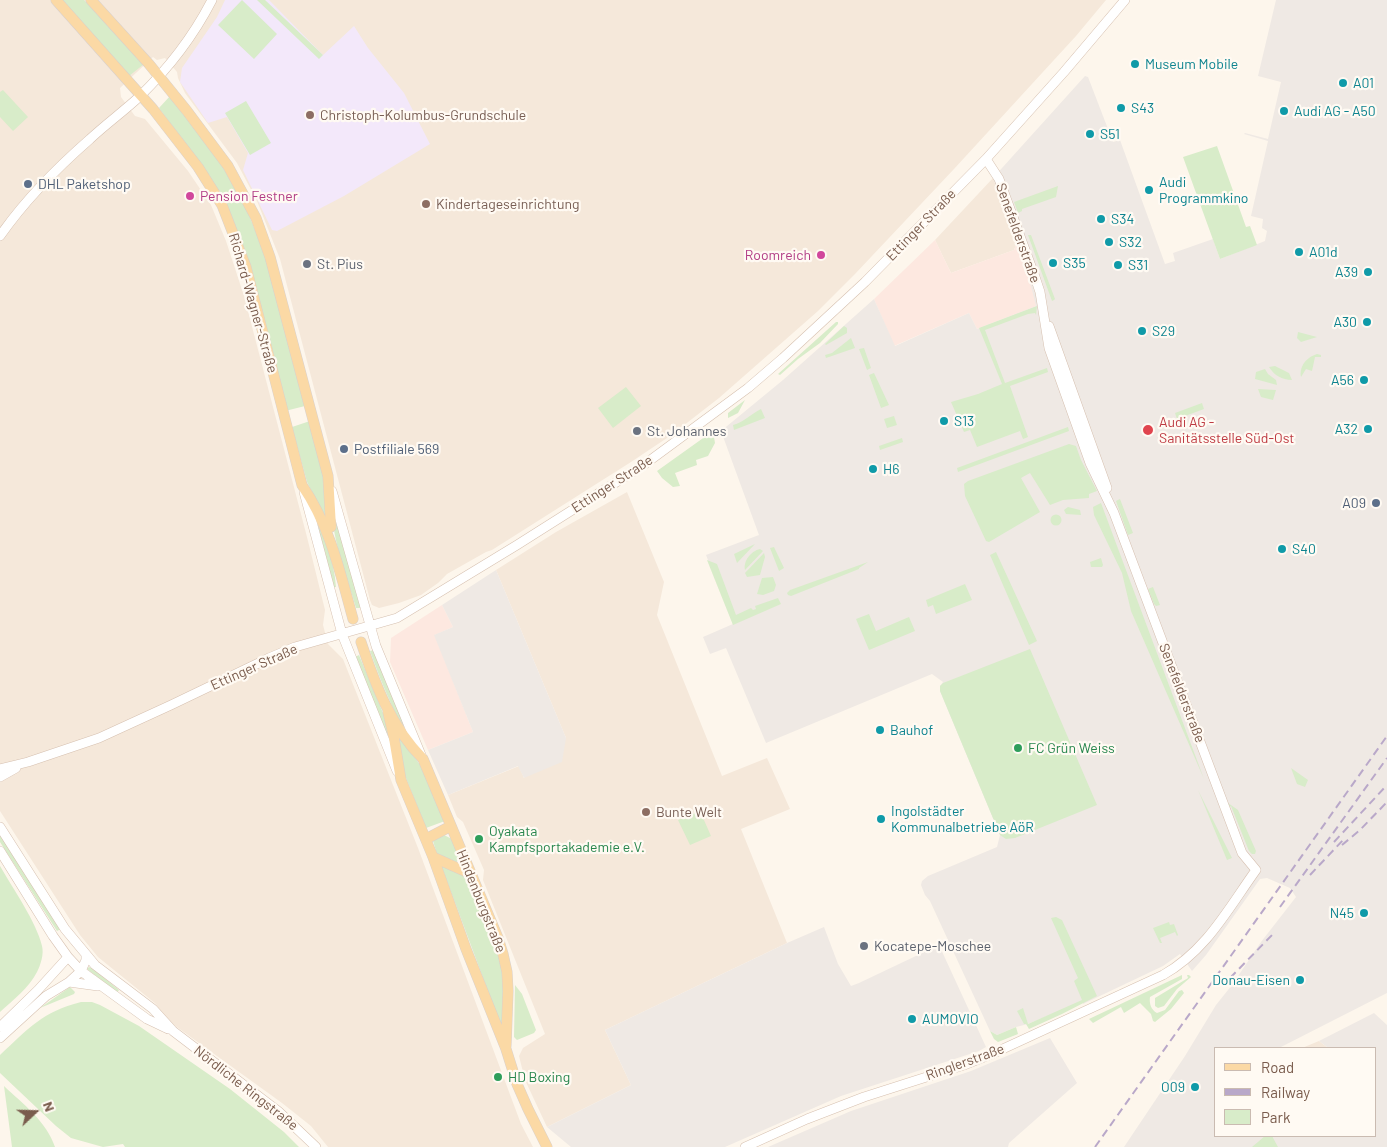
<!DOCTYPE html>
<meta charset="utf-8">
<style>
body{margin:0}
#map{position:relative;width:1387px;height:1147px;overflow:hidden;background:#fdf6ec;font-family:Barlow,sans-serif}
canvas{display:block}
.legend{position:absolute;left:1214px;top:1047px;width:162px;height:90px;box-sizing:border-box;background:#fffaf3;border:1px solid #cabbb1;margin:0;padding:6px 9px;list-style:none;font-size:15px;color:#7a5c4d}
.legend li{display:flex;align-items:center;gap:10px;height:25px}
.legend b{width:25px;border:1px solid #cabbb1}
.north{position:absolute;left:10px;top:1087px;width:50px;height:50px;-webkit-text-stroke:4px #fffaf3;paint-order:stroke;rotate:69deg;font-size:14px;font-weight:700;line-height:20px;text-align:center;color:#7a5c4d}
.north::after{content:'';display:block;margin:auto;width:18px;height:22px;background:#7a5c4d;clip-path:polygon(50% 0,100% 100%,50% 72%,0 100%)}
</style>
<div id="map">
<canvas width="1387" height="1147"></canvas>
<ul class="legend">
<li><b style="height:6px;background:#fbd9a5"></b>Road</li>
<li><b style="height:6px;background:#b9a8c9"></b>Railway</li>
<li><b style="height:14px;background:#d8ecc9"></b>Park</li>
</ul>
<div class="north">N</div>
</div>
<script>
const g = document.querySelector('canvas').getContext('2d');
g.lineJoin = 'round';
function paint(path, color) {
  g.fillStyle = color;
  g.fill(path, 'evenodd');
}
function strokePath(path, color, width, dash) {
  g.strokeStyle = color;
  g.lineWidth = width;
  g.lineCap = dash ? 'butt' : 'round';
  g.setLineDash(dash || []);
  g.stroke(path);
}
function label(font, color, halo, rows, align = 'center') {
  g.font = font + ' Barlow,sans-serif';
  g.lineWidth = 4.5;
  g.setLineDash([]);
  g.textBaseline = 'middle';
  g.strokeStyle = halo;
  g.fillStyle = color;
  for (const [text, x, y, turn = 0] of rows) {
    g.save();
    g.translate(x, y);
    g.rotate((+turn || 0) * Math.PI / 180);
    g.textAlign = isNaN(turn) ? turn : align;
    if (halo) g.strokeText(text, 0, 0);
    g.fillText(text, 0, 0);
    g.restore();
  }
}
const residential = new Path2D(`
 M0 0H1106L1076 36 954 169 855 274 818 311 719 398 670 436 631 462 492 550 486 552 447 574 438 583 421 595 399 603 379 608 372 605 370 600 280 259 257 201 237 163 185 93 178 78 177 72 165 58 157 60 153 57 120 88 121 97 135 116 145 119 188 171 211 205 226 241 244 296 307 537 325 610 323 625 328 644 343 659 418 848 521 1124 533 1147H328L311 1126 282 1103 163 1017 156 1004 98 957 80 935 0 811Z
 M993 178 1017 243 1014 250 951 273 935 240Z
 M627 492 664 582 657 615 722 776 767 758 790 809 741 829 787 943 605 1030 631 1085 547 1127 525 1080 519 1056 523 1048 545 1034 483 880 484 870 463 822 457 817 448 795 519 766 524 778 566 738 496 570 556 532Z
 M1319 1041 1328 1048H1302Z`);
const commercial = new Path2D(`
 M935 240 951 273 1014 250 1017 243 1027 270 1037 306 977 329 969 313 894 346 874 299Z
 M442 605 453 627 435 635 473 732 428 750 390 662 391 638Z`);
const industrial = new Path2D(`
 M1276 0H1387V993L1279 1048H1216V1136H1376V1048H1328L1319 1041 1374 1013 1387 1025V1147H1124L1185 1056 1216 1005 1232 985 1261 942 1296 897 1290 888 1267 878 1260 879 1206 955 1192 971 1180 954 1163 966 1083 1004V1001L1028 1024 1016 1027 997 1035 990 1031 930 901 925 895 921 885 922 881 928 876 997 847 1000 835 940 691V686L943 682 932 674 766 743 726 648 710 654 703 637 733 624 706 555 759 535 721 431 783 380 874 299 895 346 969 313 977 329 1036 306 1027 270 993 178 1085 76 1088 77 1113 142 1120 140 1165 264 1175 261 1173 253 1213 239 1220 259 1265 241 1267 231 1262 228 1263 219 1251 216 1268 141 1244 134 1245 133 1268 139 1281 82 1258 76Z
 M496 570 566 738 562 762 524 778 518 766 448 795 428 750 473 732 434 635 453 627 442 605Z
 M824 927 838 964 851 986 859 983 939 945 986 1047 979 1051 841 1096 725 1147H571L547 1127 631 1085 605 1030 787 943Z
 M1050 1038 1077 1083 1009 1143 1008 1147H768L851 1111 971 1071Z`);
const education = new Path2D(`
 M225 0H269L323 55 354 26 368 48 404 93 430 144 344 196 277 231 272 230 243 170 248 153 227 117 208 123 180 82 182 68 217 17Z`);
const green = new Path2D(`
 M60 0H84L144 64 129 76Z
 M242 0 277 34 254 59 218 25Z
 M257 0H265L323 55 319 59Z
 M3 90 28 117 13 131 0 117V92Z
 M170 96 220 162 244 203 266 257 305 406 285 411 228 210 210 177 159 108Z
 M246 101 271 143 250 155 225 113Z
 M1217 146 1246 227 1250 226 1257 245 1220 259 1183 157Z
 M1058 186 1056 197 1022 209V211L1018 213 1014 202Z
 M1028 235H1031L1055 299 1054 300 1052 301Z
 M1037 306 1036 315 1035 313 1028 314 985 330 1005 383 1047 368 1048 372 1010 386 1028 437 1023 439 1020 431 977 447 970 430 964 432 951 402 978 394 1002 384 979 328Z
 M836 322H838V324L820 343 798 359 780 375 778 374Z
 M844 326 847 328V333L826 345 825 344Z
 M1298 332 1317 337 1301 342 1297 338Z
 M851 338 855 348 826 358 825 355 832 353Z
 M864 348 871 368 867 370 859 349Z
 M1317 354 1321 355V357H1315L1312 371 1306 369 1301 377C1299 366 1307 357 1317 354Z
 M1275 366 1289 373 1292 380C1282 380 1274 375 1269 367Z
 M1265 369 1268 374 1276 380 1277 385 1255 379 1256 372Z
 M874 373 889 405 881 408 869 375Z
 M626 387 641 406 613 428 598 408Z
 M1258 389 1276 390 1273 400 1261 397Z
 M745 400 738 413 728 418V413Z
 M1202 403 1204 409 1177 419 1175 413Z
 M761 409 765 418 734 430 733 425C744 422 751 414 761 409Z
 M894 416 897 425 887 428 884 419Z
 M310 421 324 479 326 515 324 516 307 482 292 427Z
 M1068 427 1069 431 958 472 957 468Z
 M713 431 715 443 708 456 696 460 697 465 675 473 680 486 673 487 662 478 657 471Z
 M902 438 903 442 880 450 879 446Z
 M1069 444 1076 446 1081 460 1097 491 1089 494V498L1063 500 1050 505 1030 473 1021 478 1040 512 989 542 986 541 965 496 964 484 968 481Z
 M1120 499 1133 533 1128 535 1116 501Z
 M1101 503 1204 779 1131 611 1122 573 1094 515 1093 507Z
 M332 507 361 608H356C347 576 332 541 332 507Z
 M1068 507 1080 510 1081 515 1066 514 1064 510Z
 M314 512C324 536 334 560 336 587H334Z
 M1050.5 520a5.5 5.5 0 1 1 11 0a5.5 5.5 0 1 1-11 0Z
 M755 544 737 563 734 554Z
 M774 547 784 568 779 571 770 548Z
 M760 549 763 551 745 570C743 561 751 551 760 549Z
 M996 552 1037 641 1029 645 990 555Z
 M764 553 765 557 760 575 747 577 745 573Z
 M1101 558 1103 565 1102 567H1091L1090 562Z
 M707 560 717 564 736 615 751 608 753 610 756 609 755 606 778 598 781 604 733 625Z
 M868 562 859 568V569L791 596 788 595 787 593 790 590Z
 M773 577 776 585 774 591 763 595 757 594 762 578Z
 M965 584 972 600 936 614 933 605 928 607 926 600Z
 M1153 587 1160 605 1156 606 1154 604 1148 589Z
 M869 614 876 631 909 617 915 631 869 650 856 619Z
 M1030 649 1097 805 1015 838 1006 839 1000 835 940 691V686L943 683Z
 M374 650 410 740C393 711 381 682 370 651Z
 M359 655 383 713 392 747 357 663 355 657Z
 M398 735 421 766 445 821 426 828 404 773Z
 M1291 768 1308 780 1305 787 1297 784Z
 M1198 790 1232 858 1227 860Z
 M1228 803 1238 810 1256 851 1255 854H1252L1249 851 1231 806 1230 807Z
 M700 811 711 836 690 845 678 820Z
 M0 835 61 929 57 931 0 842Z
 M444 835 452 839 459 857 457 862 437 854 433 841Z
 M441 865 467 876 494 937 503 973V1026H501Z
 M0 866C12 887 37 923 42 946 44 954 41 964 37 972 29 988 13 1000 0 1012Z
 M1056 917 1062 920 1097 996 1062 1014 1029 1029 1026 1024H1024L1017 1011 1023 1008 1028 1024 1082 1000 1074 981 1078 978 1051 918Z
 M1169 922 1170 925 1174 924 1178 935 1177 936 1175 932 1160 938 1162 943H1160L1153 928Z
 M89 967 92 968 119 990 117 993 87 969Z
 M1182 975V979L1150 997C1149 1003 1151 1010 1157 1013L1165 1010 1179 991 1182 990 1184 993 1171 1009 1155 1022 1153 1021 1151 1014 1140 1003 1124 1013 1121 1007 1093 1023 1089 1019Z
 M1187 975H1189L1191 977 1177 989 1164 1006 1158 1008 1155 1006V998L1188 978Z
 M515 985 522 994 536 1030 534 1033 517 1040 514 1037Z
 M70 987 75 992 74 994 40 1008Z
 M81 1002H92L100 1005 139 1026 230 1089 284 1132 299 1147H125L123 1144 103 1147 71 1138 56 1126 0 1073V1055C29 1028 42 1012 81 1002Z
 M1016 1027 1018 1034 998 1042 994 1039 990 1031 997 1035Z
 M4 1086C23 1104 47 1122 55 1147H12Z
 M1265 1136H1272L1278 1147H1252Z`);
const secondary = new Path2D(`
 M0 236C25 200 58 167 90 139 106 124 124 111 139 97 168 69 194 35 212 0
 M1049 326 1107 488
 M332 491 376 646 421 755
 M304 492 342 634 397 771
 M0 769 28 762 99 738 171 705 269 658 295 647 397 618 517 545 645 464 748 388 783 358 865 282 986 159 1064 72 1125 0
 M0 777 16 768
 M0 827 65 929 95 965 153 1009 173 1031 278 1111 316 1147
 M0 851 53 936 68 957 81 971 147 1019 168 1029
 M69 982 98 986
 M0 1027 38 990 68 957
 M0 1038 46 996 69 982 81 971 86 960V955
 M745 1147 807 1119 864 1097 964 1065 994 1053 1163 975C1206 951 1228 909 1256 870L1242 853 1114 513 1090 463 1049 348 1040 292 1035 277 999 179 986 159`);
const primary = new Path2D(`
 M56 0 153 109 198 167 222 205 246 267 302 485C330 526 340 572 353 619
 M91 0 149 64 187 111 228 166 256 218 270 257 328 476 331 527
 M361 642C375 684 391 727 423 759L498 938 503 954 507 972 508 991 506 1046
 M388 712 394 738 401 780 433 857 466 949 506 1049 517 1084 528 1109 547 1147
 M426 839 451 826
 M433 857 471 874`);
const rail = new Path2D(`
 M1334 842 1387 785
 M1342 845 1360 830 1387 802
 M1310 875 1344 839
 M1280 907 1387 758
 M1230 978 1274 933
 M1095 1147 1387 736`);
const markers = [
 [1135,64,5,"#0f9aa8"],
 [1343,83,5,"#0f9aa8"],
 [1121,108,5,"#0f9aa8"],
 [1284,111,5,"#0f9aa8"],
 [310,115,5,"#8d6e63"],
 [1090,134,5,"#0f9aa8"],
 [28,184,5,"#5c6f8a"],
 [1149,190,5,"#0f9aa8"],
 [190,196,5,"#d1479c"],
 [426,204,5,"#8d6e63"],
 [1101,219,5,"#0f9aa8"],
 [1109,242,5,"#0f9aa8"],
 [1299,252,5,"#0f9aa8"],
 [821,255,5,"#d1479c"],
 [1053,263,5,"#0f9aa8"],
 [307,264,5,"#6b7280"],
 [1118,265,5,"#0f9aa8"],
 [1368,272,5,"#0f9aa8"],
 [1367,322,5,"#0f9aa8"],
 [1142,331,5,"#0f9aa8"],
 [1364,380,5,"#0f9aa8"],
 [944,421,5,"#0f9aa8"],
 [1368,429,5,"#0f9aa8"],
 [1148,430,6,"#e0444e"],
 [637,431,5,"#6b7280"],
 [344,449,5,"#5c6f8a"],
 [873,469,5,"#0f9aa8"],
 [1376,503,5,"#5c6f8a"],
 [1282,549,5,"#0f9aa8"],
 [880,730,5,"#0f9aa8"],
 [1018,748,5,"#2e9e5b"],
 [646,812,5,"#8d6e63"],
 [881,819,5,"#0f9aa8"],
 [479,839,5,"#2e9e5b"],
 [1364,913,5,"#0f9aa8"],
 [864,946,5,"#6b7280"],
 [1300,980,5,"#0f9aa8"],
 [912,1019,5,"#0f9aa8"],
 [498,1077,5,"#2e9e5b"],
 [1195,1087,5,"#0f9aa8"]
];
const cultureNames = [
 ["Museum Mobile",1145,64],
 ["A01",1353,83],
 ["S43",1131,108],
 ["Audi AG - A50",1294,111],
 ["S51",1100,134],
 ["Audi",1159,182],
 ["Programmkino",1159,198],
 ["S34",1111,219],
 ["S32",1119,242],
 ["A01d",1309,252],
 ["S35",1063,263],
 ["S31",1128,265],
 ["A39",1358,272,"right"],
 ["A30",1357,322,"right"],
 ["S29",1152,331],
 ["A56",1354,380,"right"],
 ["S13",954,421],
 ["A32",1358,429,"right"],
 ["H6",883,469],
 ["S40",1292,549],
 ["Bauhof",890,730],
 ["Ingolstädter",891,811],
 ["Kommunalbetriebe AöR",891,827],
 ["N45",1354,913,"right"],
 ["Donau-Eisen",1290,980,"right"],
 ["AUMOVIO",922,1019],
 ["O09",1185,1087,"right"]
];
const educationNames = [
 ["Christoph-Kolumbus-Grundschule",320,115],
 ["Kindertageseinrichtung",436,204],
 ["Bunte Welt",656,812]
];
const serviceNames = [
 ["DHL Paketshop",38,184],
 ["Postfiliale 569",354,449],
 ["A09",1366,503,"right"]
];
const hotelNames = [
 ["Pension Festner",200,196],
 ["Roomreich",811,255,"right"]
];
const streetNames = [
 ["Ettinger Straße",921,225,-46],
 ["Senefelderstraße",1018,233,70],
 ["Richard-Wagner-Straße",253,303,74],
 ["Ettinger Straße",612,484,-33],
 ["Ettinger Straße",254,667,-24],
 ["Senefelderstraße",1182,693,69],
 ["Hindenburgstraße",481,901,68],
 ["Ringlerstraße",965,1062,-20],
 ["Nördliche Ringstraße",246,1088,38]
];
const worshipNames = [
 ["St. Pius",317,264],
 ["St. Johannes",647,431],
 ["Kocatepe-Moschee",874,946]
];
const healthNames = [
 ["Audi AG -",1159,422],
 ["Sanitätsstelle Süd-Ost",1159,438]
];
const leisureNames = [
 ["FC Grün Weiss",1028,748],
 ["Oyakata",489,831],
 ["Kampfsportakademie e.V.",489,847],
 ["HD Boxing",508,1077]
];
paint(residential, '#f5e8da');
paint(commercial, '#fde8e0');
paint(industrial, '#efe9e4');
paint(education, '#f3e8fa');
paint(green, '#d8ecc9');
strokePath(secondary, '#d6c0b0', 10);
strokePath(primary, '#dad1cd', 11);
strokePath(secondary, '#fff', 9);
strokePath(primary, '#fbd9a5', 10);
strokePath(rail, '#b9a8c9', 2, [8, 5]);
for (const [x, y, r, color] of markers) {
  const dot = new Path2D();
  dot.arc(x, y, r, 0, 2 * Math.PI);
  g.fillStyle = color;
  g.fill(dot);
  strokePath(dot, '#fffaf3', 2);
}
label('14px', '#0d838f', '#fffaf3', cultureNames, 'left');
label('14px', '#785e54', '#fffaf3', educationNames, 'left');
label('14px', '#4e5e75', '#fffaf3', serviceNames, 'left');
label('14px', '#b23c85', '#fffaf3', hotelNames, 'left');
label('14px', '#7a5c4d', '#fffaf3', streetNames);
label('14px', '#5b616d', '#fffaf3', worshipNames, 'left');
label('14px', '#be3a42', '#fffaf3', healthNames, 'left');
label('14px', '#27864d', '#fffaf3', leisureNames, 'left');
</script>
